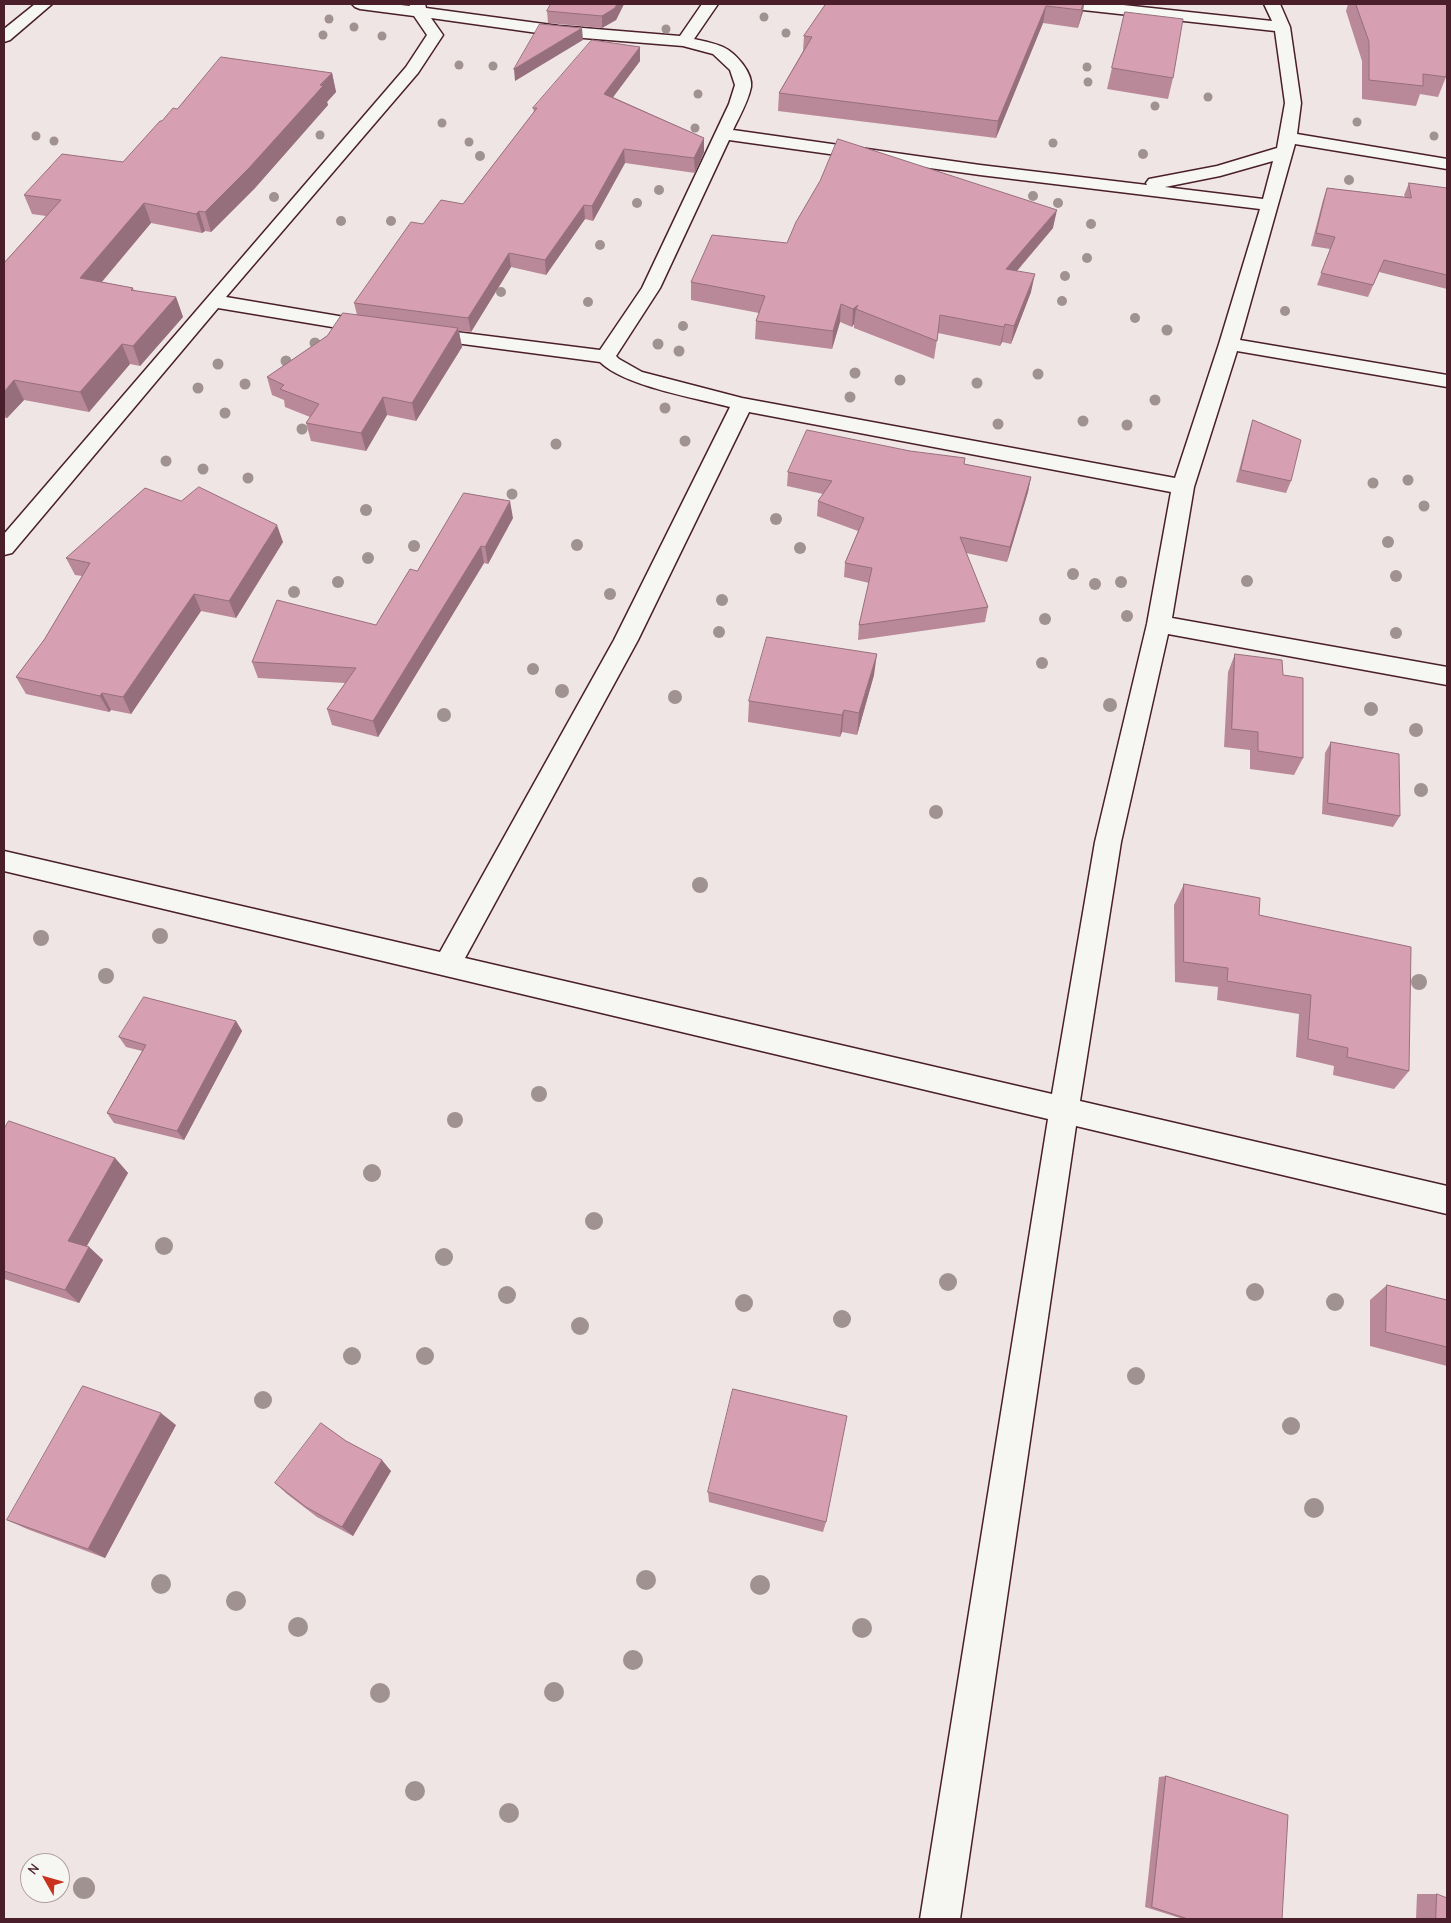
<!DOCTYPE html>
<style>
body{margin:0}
#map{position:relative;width:1451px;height:1923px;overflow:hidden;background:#f0e5e5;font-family:"Comic Neue",sans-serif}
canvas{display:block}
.frame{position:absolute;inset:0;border:5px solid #4a1f2b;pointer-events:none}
.north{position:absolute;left:20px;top:1853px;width:50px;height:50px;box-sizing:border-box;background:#f6f6f2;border:1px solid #b1a0a2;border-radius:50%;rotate:308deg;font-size:14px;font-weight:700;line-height:20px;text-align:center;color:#4a1f2b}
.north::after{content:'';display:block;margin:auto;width:18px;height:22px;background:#c8321e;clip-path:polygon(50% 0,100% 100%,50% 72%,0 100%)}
</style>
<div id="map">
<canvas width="1451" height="1923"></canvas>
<div class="frame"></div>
<div class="north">N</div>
</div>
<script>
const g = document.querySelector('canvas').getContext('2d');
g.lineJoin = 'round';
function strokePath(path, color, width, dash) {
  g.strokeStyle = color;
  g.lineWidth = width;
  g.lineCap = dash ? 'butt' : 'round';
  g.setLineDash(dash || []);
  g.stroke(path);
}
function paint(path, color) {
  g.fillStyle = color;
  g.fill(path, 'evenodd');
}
const street = new Path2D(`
 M35 4H52L10 40 4 42V29Z
 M352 4H392L410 6 409 4H425L426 8 559 26 680 36 702 4H718L694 39C703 41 714 43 723 47 736 53 753 73 751 87 748 102 739 117 733 130L980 165 1147 185 1146 183 1149 179 1217 166 1277 148 1285 103 1275 31 1074 9 1069 7 1066 4H1114L1272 21 1264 4H1280L1290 27 1301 103 1297 134 1447 159V169L1295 144 1240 340 1447 375V387L1237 351 1194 487 1172 618 1447 667V685L1168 634 1121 842 1080 1101 1447 1186V1214L1076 1126 960 1919H920L1048 1119 4 871V851L440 952 614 640 730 407C696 398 624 386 600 362L417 338 414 334 417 330 424 328 600 350 642 288 729 104 735 85 730 70 713 54 683 46 559 36 431 18 443 35 418 73 226 297 374 322 381 324 384 328 381 332 374 334 218 308 12 553 4 555V534L406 67 427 35 414 16 360 9 355 7ZM729 140 980 175 1260 209 1219 344 1175 478 742 398 642 372 619 359 616 356 660 288ZM1273 161 1263 199 1165 187 1220 176ZM749 412 1171 492 1147 624 1095 842 1052 1094 465 958 638 640Z`);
const trees = [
 [764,17,4.5],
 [329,19,4.5],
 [354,27,4.5],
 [666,29,4.5],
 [786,33,4.5],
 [323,35,4.5],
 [382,36,4.5],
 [459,65,4.5],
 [493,66,4.5],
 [1087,67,4.5],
 [1088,82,4.5],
 [698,94,4.5],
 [1208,97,4.5],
 [1155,106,4.5],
 [1357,122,4.5],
 [442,123,4.5],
 [695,128,4.5],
 [320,135,4.5],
 [36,136,4.5],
 [1434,136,4.5],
 [54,141,4.5],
 [469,142,4.5],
 [1053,143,4.5],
 [1143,154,5],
 [480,156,5],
 [1349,180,5],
 [659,190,5],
 [1033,196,5],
 [274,197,5],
 [637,203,5],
 [1058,203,5],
 [341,221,5],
 [391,221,5],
 [1091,224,5],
 [600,245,5],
 [1087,258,5],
 [1065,276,5],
 [501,292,5],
 [1062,301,5],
 [588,302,5],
 [1285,311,5],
 [1135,318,5],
 [683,326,5],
 [1167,330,5.5],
 [315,343,5.5],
 [658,344,5.5],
 [679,351,5.5],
 [286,361,5.5],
 [218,364,5.5],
 [855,373,5.5],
 [1038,374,5.5],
 [900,380,5.5],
 [977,383,5.5],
 [245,384,5.5],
 [198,388,5.5],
 [850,397,5.5],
 [1155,400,5.5],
 [665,408,5.5],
 [225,413,5.5],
 [1083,421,5.5],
 [998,424,5.5],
 [1127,425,5.5],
 [302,429,5.5],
 [685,441,5.5],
 [556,444,5.5],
 [166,461,5.5],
 [203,469,5.5],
 [248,478,5.5],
 [1408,480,5.5],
 [1373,483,5.5],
 [512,494,5.5],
 [1424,506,5.5],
 [366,510,6],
 [776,519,6],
 [1388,542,6],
 [577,545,6],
 [414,546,6],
 [800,548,6],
 [368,558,6],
 [1073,574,6],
 [1396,576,6],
 [1247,581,6],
 [338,582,6],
 [1121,582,6],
 [1095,584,6],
 [294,592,6],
 [610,594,6],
 [722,600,6],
 [1127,616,6],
 [1045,619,6],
 [719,632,6],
 [1396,633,6],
 [1042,663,6],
 [533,669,6],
 [562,691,7],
 [675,697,7],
 [1110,705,7],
 [1371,709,7],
 [444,715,7],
 [1416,730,7],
 [1421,790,7],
 [936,812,7],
 [700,885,8],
 [160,936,8],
 [41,938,8],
 [106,976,8],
 [1419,982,8],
 [539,1094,8],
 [455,1120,8],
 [372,1173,9],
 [594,1221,9],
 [164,1246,9],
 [444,1257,9],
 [948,1282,9],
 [1255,1292,9],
 [507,1295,9],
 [1335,1302,9],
 [744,1303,9],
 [842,1319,9],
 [580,1326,9],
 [352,1356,9],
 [425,1356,9],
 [1136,1376,9],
 [263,1400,9],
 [1291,1426,9],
 [1314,1508,10],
 [646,1580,10],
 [161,1584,10],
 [760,1585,10],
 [236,1601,10],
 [298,1627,10],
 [862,1628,10],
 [633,1660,10],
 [554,1692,10],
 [380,1693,10],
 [415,1791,10],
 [509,1813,10],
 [84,1888,11]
];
const wall = new Path2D(`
 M547 4H624L616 20 602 28 548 23 547 11 551 4Z
 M826 4H1084L1078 28 1043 23 996 138 778 111 779 93 803 51 804 36Z
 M1348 4H1447L1446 77 1438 97 1420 94 1416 106 1362 99V61L1346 11Z
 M1125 12 1173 78 1168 99 1107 89Z
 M640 47V61L613 97 704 138V152L695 173 625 163 593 221 585 219 546 275 511 267 471 332 459 331 462 347 416 421 387 415 366 451 311 441 306 423 310 417 285 407 284 400 272 395 267 377 357 315 354 303 423 224 463 204 534 112 533 108Z
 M332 73 336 92 327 102 328 105 255 188 211 232 205 231 202 233 151 223 102 282 133 288 134 291 176 297 183 317 140 366 130 364 89 412 24 400 7 418H4V263L46 216 32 214 24 195 123 162 162 121 177 109Z
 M1409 183 1447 188V289L1379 272 1368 297 1317 285 1330 249 1311 246 1323 200 1327 188 1405 197 1404 195Z
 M1053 228 1017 271 1031 292 1011 344 1002 342 1000 346 938 333 934 359 854 328V324L852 327 840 322 832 349 755 339 756 321 759 313 691 300V282L787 243Z
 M1253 420 1291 481 1286 493 1236 482 1249 432Z
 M964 464 1031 477 1028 492 1007 562 966 553 988 607 985 622 858 640 859 625 869 583 844 577 845 563 858 531 817 516 818 501 823 494 787 486 788 472Z
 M513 518 488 564 484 563 378 737 332 725 327 709 345 683 258 678 252 662 376 625 417 571Z
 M283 542 236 618 201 611 131 714 111 710 109 712 26 694 16 677 44 640 82 576 75 575 66 558Z
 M1235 654 1283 675 1303 758 1294 775 1250 769V750L1224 747 1228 672Z
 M874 675 857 735 842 732 840 737 748 722 749 701Z
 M1331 742 1400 816 1393 827 1322 814 1325 753Z
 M1184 884 1409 1071 1394 1089 1333 1075 1334 1066 1296 1057 1299 1014 1217 1000 1218 987 1175 982 1174 905Z
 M236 1021 242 1031 184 1140 114 1123 107 1113 142 1051 126 1047 119 1037Z
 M4 1129 115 1158 128 1173 87 1246 89 1247 103 1260 79 1303 4 1279Z
 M1387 1285 1447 1300V1366L1370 1346V1300Z
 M176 1425 105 1558 27 1529 7 1520Z
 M346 1441 391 1471 353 1536 317 1517 287 1494 275 1483Z
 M708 1492 826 1522 823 1532 709 1502Z
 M1166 1776 1282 1919H1183L1145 1907 1159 1777Z
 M1417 1894H1437L1447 1919H1416Z`);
const shadedWall = new Path2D(`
 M617 4H624L616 20 602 28V16Z
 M1083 4H1084L1083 12 1078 28Z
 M1046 6 1043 23 996 138 998 121Z
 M582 28 583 40 515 81 514 69Z
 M640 47V61L605 108 604 94Z
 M332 73 336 92 327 102 328 105 255 188 211 232 205 212Z
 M704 138V152L695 173 694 158Z
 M624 149 625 163 593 221 592 206Z
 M144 203 151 223 88 298 80 278Z
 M584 205 585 219 546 275 545 260Z
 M1057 210 1053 228 1003 287 1006 269Z
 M199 211 205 231 202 233 196 214Z
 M509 253 511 267 471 332 468 318Z
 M1035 274 1031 292 1011 344 1014 326Z
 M176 297 183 317 140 366 133 346Z
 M841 304 840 322 832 349 833 331Z
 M858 305 856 309 854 324 852 327 853 309Z
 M1005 324 1002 342 1000 346 1004 327Z
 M458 328 462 347 416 421 412 403Z
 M122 344 130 364 89 412 80 392Z
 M14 380 24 400 7 418 4 412V392Z
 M383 397 387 415 366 451 361 433Z
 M1031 477 1028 492 1007 562 1010 547Z
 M510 501 513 518 488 564 485 547Z
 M277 525 283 542 236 618 229 601Z
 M481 546 484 563 378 737 373 721Z
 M194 594 201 611 131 714 123 697Z
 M877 654 874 675 857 735 859 713Z
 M102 693 111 710 109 712 100 696Z
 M844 710 842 732 840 737 842 715Z
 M236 1021 242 1031 184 1140 177 1131Z
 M115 1158 128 1173 82 1254 68 1241Z
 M89 1247 103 1260 79 1303 65 1290Z
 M161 1413 176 1425 105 1558 88 1549Z
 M382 1460 391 1471 353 1536 342 1527Z`);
const building = new Path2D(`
 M551 4H617L615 8 602 16 547 11Z
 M826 4H1083L1081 10 1046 6 998 121 779 93 812 37 804 36Z
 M1356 4H1447V69L1446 77 1423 74V86L1369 80V42Z
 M1125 12 1183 19 1173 78 1112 68Z
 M540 24 582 28 514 69Z
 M592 40 640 47 604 94 704 138 694 158 624 149 592 206 584 205 545 260 509 253 468 318 354 303 411 222 423 224 441 200 463 204 537 108H533Z
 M221 57 332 73 320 85 323 86 249 168 205 212 199 211 196 214 144 203 80 278 133 288 131 290 176 297 133 346 122 344 80 392 14 380 4 392V263L61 200 24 195 62 154 123 162 160 121H162L173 108 177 109Z
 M838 139 1057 210 1006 269 1035 274 1014 326 1005 324 1004 327 940 315 937 341 856 309 858 305 853 309 841 304 833 331 756 321 765 296 691 282 712 235 787 243 796 222 820 181Z
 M1409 183 1447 188V275L1384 260 1373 285 1321 273 1335 237 1316 233 1327 188 1411 198Z
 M343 313 458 328 412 403 383 397 361 433 306 423 319 404 280 389 284 385 267 377 327 336Z
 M1253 420 1301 440 1291 481 1241 470Z
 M807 430 910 451 965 458 964 464 1031 477 1010 547 960 537 988 607 859 625 872 568 845 563 864 518 818 501 832 481 788 472Z
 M199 487 277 525 229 601 194 594 123 697 102 693 100 696 16 677 44 640 90 563 66 558 145 488 181 501Z
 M464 493 510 501 485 547 481 546 373 721 327 709 356 668 252 662 277 600 376 625 410 569 417 571Z
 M767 637 877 654 859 713 844 710 842 715 749 701Z
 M1235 654 1282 660 1283 675 1303 678V758L1258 751V732L1232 729Z
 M1331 742 1399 754 1400 816 1328 803Z
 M1184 884 1260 898 1259 915 1411 947 1409 1071 1347 1057 1348 1048 1308 1039 1311 995 1227 981 1228 968 1184 962Z
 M144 997 236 1021 177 1131 107 1113 146 1045 119 1037Z
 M9 1121 115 1158 68 1241 89 1247 65 1290 4 1271V1129Z
 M1387 1285 1447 1300V1347L1386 1332Z
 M83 1386 161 1413 88 1549 7 1520Z
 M733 1389 847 1416 826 1522 708 1492Z
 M321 1423 346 1441 382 1460 342 1527 306 1507 275 1483Z
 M1166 1776 1288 1815 1282 1919H1188L1152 1907Z
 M1437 1894 1447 1898V1919H1436Z`);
strokePath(street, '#4a1f2b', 3);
paint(street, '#f6f6f2');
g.fillStyle = '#a09290';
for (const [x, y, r] of trees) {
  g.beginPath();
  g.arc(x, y, r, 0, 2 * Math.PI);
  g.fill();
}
paint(wall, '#b98999');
paint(shadedWall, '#966f7d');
paint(building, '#d79fb2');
strokePath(building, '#966f7d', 1);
</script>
